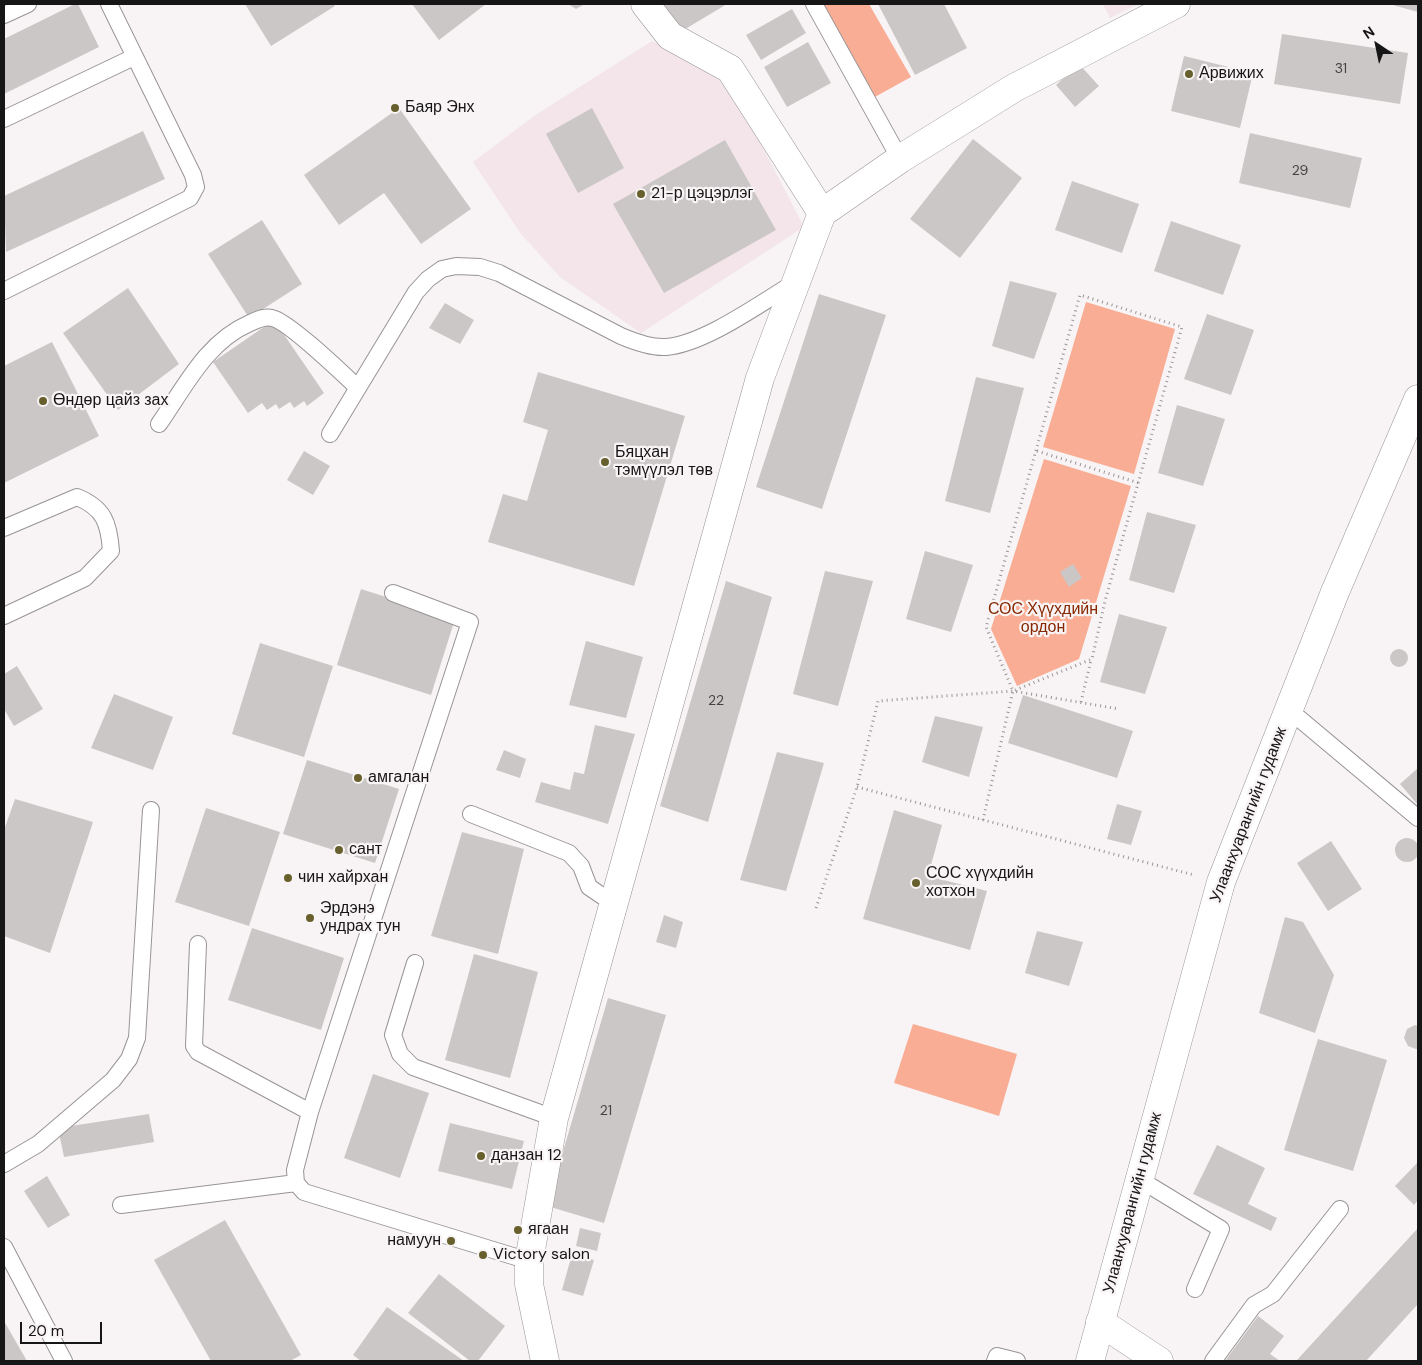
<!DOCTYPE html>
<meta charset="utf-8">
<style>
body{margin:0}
#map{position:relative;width:1422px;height:1365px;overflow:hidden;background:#f8f3f4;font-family:"DM Sans",sans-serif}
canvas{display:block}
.frame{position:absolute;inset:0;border:5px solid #171616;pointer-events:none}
.north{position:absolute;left:1352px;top:20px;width:50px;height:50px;-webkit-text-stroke:4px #f8f3f4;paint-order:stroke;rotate:326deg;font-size:14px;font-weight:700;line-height:20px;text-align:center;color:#171616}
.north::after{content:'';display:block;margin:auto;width:18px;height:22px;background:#171616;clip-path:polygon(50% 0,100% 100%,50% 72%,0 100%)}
.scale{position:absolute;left:20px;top:1322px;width:82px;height:22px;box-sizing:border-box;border:2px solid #171616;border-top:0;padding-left:6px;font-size:15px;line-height:18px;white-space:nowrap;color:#171616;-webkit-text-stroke:4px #f8f3f4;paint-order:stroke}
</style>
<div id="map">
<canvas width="1422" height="1365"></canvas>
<div class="frame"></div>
<div class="north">N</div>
<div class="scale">20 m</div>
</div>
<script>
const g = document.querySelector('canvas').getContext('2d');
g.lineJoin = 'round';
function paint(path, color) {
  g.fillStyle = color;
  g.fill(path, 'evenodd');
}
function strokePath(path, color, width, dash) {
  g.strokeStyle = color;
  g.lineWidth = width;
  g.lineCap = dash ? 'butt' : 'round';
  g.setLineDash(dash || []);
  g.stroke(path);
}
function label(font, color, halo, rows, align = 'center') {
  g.font = font + ' "DM Sans",sans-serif';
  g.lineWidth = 4.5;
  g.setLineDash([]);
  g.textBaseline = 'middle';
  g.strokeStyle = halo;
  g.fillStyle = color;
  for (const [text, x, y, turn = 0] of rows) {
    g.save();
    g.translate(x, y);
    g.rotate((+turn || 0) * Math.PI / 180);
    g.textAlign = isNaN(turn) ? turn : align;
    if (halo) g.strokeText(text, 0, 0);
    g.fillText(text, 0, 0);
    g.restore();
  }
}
const built = new Path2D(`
 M1103 4H1138L1110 18Z
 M652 41 689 55 735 94 804 227 641 333 560 277 521 234 473 162 534 116Z`);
const green = new Path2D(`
 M819 4H869L911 77 873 98Z
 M1086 302 1175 329 1134 474 1043 447Z
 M1044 459 1131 486 1079 659 1017 686 991 629Z
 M913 1024 1017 1054 999 1116 894 1083Z`);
const building = new Path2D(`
 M75 4H78L99 47 4 94V39Z
 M245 4H333L335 6 271 46Z
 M412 4H486L439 40Z
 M568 4H585L576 9Z
 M660 4H727L677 34Z
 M878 4H944L967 48 915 75Z
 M1389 4H1418V12Z
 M792 9 806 33 761 60 746 35Z
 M1282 34 1408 53 1400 104 1274 84Z
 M808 42 831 83 787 107 764 67Z
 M1184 56 1253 73 1240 128 1171 111Z
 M1079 64 1099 86 1075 107 1056 85Z
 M399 108 471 209 421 244 384 193 339 225 304 175Z
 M592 108 624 168 578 193 546 134Z
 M143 131 165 179 6 252 4 196Z
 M1250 133 1362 158 1350 208 1239 183Z
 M973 139 1022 178 960 258 910 219Z
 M725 140 776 230 664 293 613 204Z
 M1072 181 1139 204 1122 253 1055 230Z
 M262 220 302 284 249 318 208 254Z
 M1171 221 1241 245 1223 295 1154 271Z
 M1010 281 1057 293 1034 359 992 346Z
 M128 288 179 364 118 410 63 333Z
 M819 294 886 315 822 509 756 487Z
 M445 303 474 320 460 344 429 328Z
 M1207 314 1254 330 1231 395 1184 379Z
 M274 320 324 393 307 406 304 401 294 408 290 402 279 409 276 404 267 410 262 403 248 413 213 362Z
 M52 342 99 436 4 483V366Z
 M538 372 685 416 634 586 488 542 503 494 527 501 548 430 523 422Z
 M976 377 1024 388 990 513 945 501Z
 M1177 405 1225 419 1203 486 1158 473Z
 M304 451 330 466 313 495 287 480Z
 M1147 512 1196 525 1174 593 1129 580Z
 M925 551 973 565 951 632 906 619Z
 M1073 564 1082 578 1069 587 1060 572Z
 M825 571 873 581 838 706 793 694Z
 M726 581 772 597 708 822 660 806Z
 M361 589 455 619 431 695 337 665Z
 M1119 614 1167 627 1145 694 1100 682Z
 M586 641 643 657 626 718 569 705Z
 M260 643 333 666 304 757 232 734Z
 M1390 658a9 9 0 1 1 18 0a9 9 0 1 1-18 0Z
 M17 666 43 709 14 726 4 709V674Z
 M114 694 173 717 153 770 91 748Z
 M1023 695 1133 731 1117 778 1008 743Z
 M935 716 983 727 969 777 922 762Z
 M595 725 635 734 608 824 535 802 541 782 570 790 574 772 584 774Z
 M504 750 526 759 520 778 496 770Z
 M777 752 824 763 786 891 740 880Z
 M307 760 399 789 375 863 283 834Z
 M1418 768V805L1400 784Z
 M15 799 93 822 50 953 4 936V830Z
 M1117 804 1142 811 1131 845 1107 839Z
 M206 808 280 832 249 926 175 902Z
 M894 810 942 825 928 876 987 891 970 950 863 919Z
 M462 832 524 849 498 954 431 936Z
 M1395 850a12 12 0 1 1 24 0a12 12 0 1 1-24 0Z
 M1331 841 1362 889 1328 911 1297 863Z
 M664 915 683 922 676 948 656 942Z
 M1285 917 1303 922 1334 975 1315 1033 1259 1013Z
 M252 928 344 958 321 1030 228 1000Z
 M1037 931 1083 942 1069 986 1025 973Z
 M474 954 538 972 510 1078 445 1060Z
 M608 998 666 1015 604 1223 547 1206Z
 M1415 1025 1418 1026V1049H1416L1408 1046 1404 1038 1407 1029Z
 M1318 1039 1387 1060 1353 1171 1284 1150Z
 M373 1074 429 1093 400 1178 344 1158Z
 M149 1114 154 1142 64 1157 58 1128Z
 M450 1123 524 1141 512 1189 438 1171Z
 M1217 1145 1265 1168 1248 1204 1277 1218 1271 1231 1193 1194Z
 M1418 1162V1200L1414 1205 1395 1186Z
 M47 1176 70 1215 48 1228 24 1191Z
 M225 1220 301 1355 290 1361H211L154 1260Z
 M580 1228 601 1233 597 1251 576 1246Z
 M1418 1228V1304L1366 1361H1299L1297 1360Z
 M572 1254 594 1260 583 1296 562 1290Z
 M439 1274 505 1326 478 1361H470L408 1313Z
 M387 1307 464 1361H361L353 1355Z
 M1258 1316 1284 1336 1270 1354 1280 1361H1225Z
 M4 1321 27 1361H4Z`);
const path = new Path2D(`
 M1037 451 1139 483
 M1081 702 1091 660
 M857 787 1194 875
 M983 820 1013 691 986 627 1080 295 1182 327 1105 601 1092 659 1013 691
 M816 908 857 787 878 701 1013 691 1119 709`);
const service = new Path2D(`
 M814 4 900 159
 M4 15 28 4
 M4 119 134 57
 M4 291 190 198 196 187 193 175 109 4
 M159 424C185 387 206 342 250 323 257 320 264 316 272 318 288 321 343 374 358 388
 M330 434 416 292 428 279 442 269 456 266 480 267 499 273 621 336C635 342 651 348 666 347 705 344 762 302 796 282
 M4 528 77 497C104 508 109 523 111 551L85 578 4 616
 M393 593 470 622 310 1112 295 1170 296 1183 304 1192 529 1261
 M1289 710 1418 818
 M471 814 569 853 581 866 589 887 614 904
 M198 944 194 1046 198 1052 310 1112
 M415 963 393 1035 400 1054 413 1067 554 1118
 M4 1164 38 1144 113 1080 129 1059 137 1038 151 810
 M1139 1179 1221 1229 1195 1289
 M121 1205 296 1183
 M4 1247 64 1361
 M995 1361 997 1356 1017 1361
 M1213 1361 1254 1305 1273 1294 1340 1209`);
const minor = new Path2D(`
 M822 213 900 159 1014 88 1176 4
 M1100 1322 1159 1361
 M545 1361 529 1284V1261L554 1118 760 378 822 213 730 69 670 36 645 4`);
const secondary = new Path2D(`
 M1090 1361 1221 882 1335 592 1418 399`);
const markers = [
 [1189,74,5,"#67602c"],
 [395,108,5,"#67602c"],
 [641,194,5,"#67602c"],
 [43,401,5,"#67602c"],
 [605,462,5,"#67602c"],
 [358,778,5,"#67602c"],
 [339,850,5,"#67602c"],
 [288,878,5,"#67602c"],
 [916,883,5,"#67602c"],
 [310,918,5,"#67602c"],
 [481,1156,5,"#67602c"],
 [518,1230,5,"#67602c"],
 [451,1241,5,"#67602c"],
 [483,1255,5,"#67602c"]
];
const numberNames = [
 ["31",1341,69],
 ["29",1300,171],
 ["22",716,701],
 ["21",606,1111]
];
const poiNames = [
 ["Арвижих",1199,74],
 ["Баяр Энх",405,108],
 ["21-р цэцэрлэг",651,194],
 ["Өндөр цайз зах",53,401],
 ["Бяцхан",615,453],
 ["тэмүүлэл төв",615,471],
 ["амгалан",368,778],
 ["сант",349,850],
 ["СОС хүүхдийн",926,874],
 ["хотхон",926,892],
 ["чин хайрхан",298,878],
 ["Эрдэнэ",320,909],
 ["ундрах тун",320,927],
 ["данзан 12",491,1156],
 ["ягаан",528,1230],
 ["намуун",441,1241,"right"],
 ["Victory salon",493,1255]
];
const parkNames = [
 ["СОС Хүүхдийн",1043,610],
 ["ордон",1043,628]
];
const streetNames = [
 ["Улаанхуарангийн гудамж",1249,815,-69],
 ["Улаанхуарангийн гудамж",1133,1203,-75]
];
paint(built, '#f3e5e9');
paint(green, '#f9ad94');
paint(building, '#ccc7c7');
strokePath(service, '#989495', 18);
strokePath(minor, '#989495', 29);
strokePath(secondary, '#989495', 29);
strokePath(path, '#989495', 3, [1, 4]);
strokePath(service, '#fff', 16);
strokePath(minor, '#fff', 28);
strokePath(secondary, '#fff', 28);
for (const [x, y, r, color] of markers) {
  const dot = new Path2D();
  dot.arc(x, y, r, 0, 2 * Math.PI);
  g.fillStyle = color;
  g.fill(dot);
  strokePath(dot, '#f8f3f4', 2);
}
label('14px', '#444242', null, numberNames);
label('16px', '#171616', '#f8f3f4', poiNames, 'left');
label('16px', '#862800', '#f8f3f4', parkNames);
label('16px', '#171616', '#f8f3f4', streetNames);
</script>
